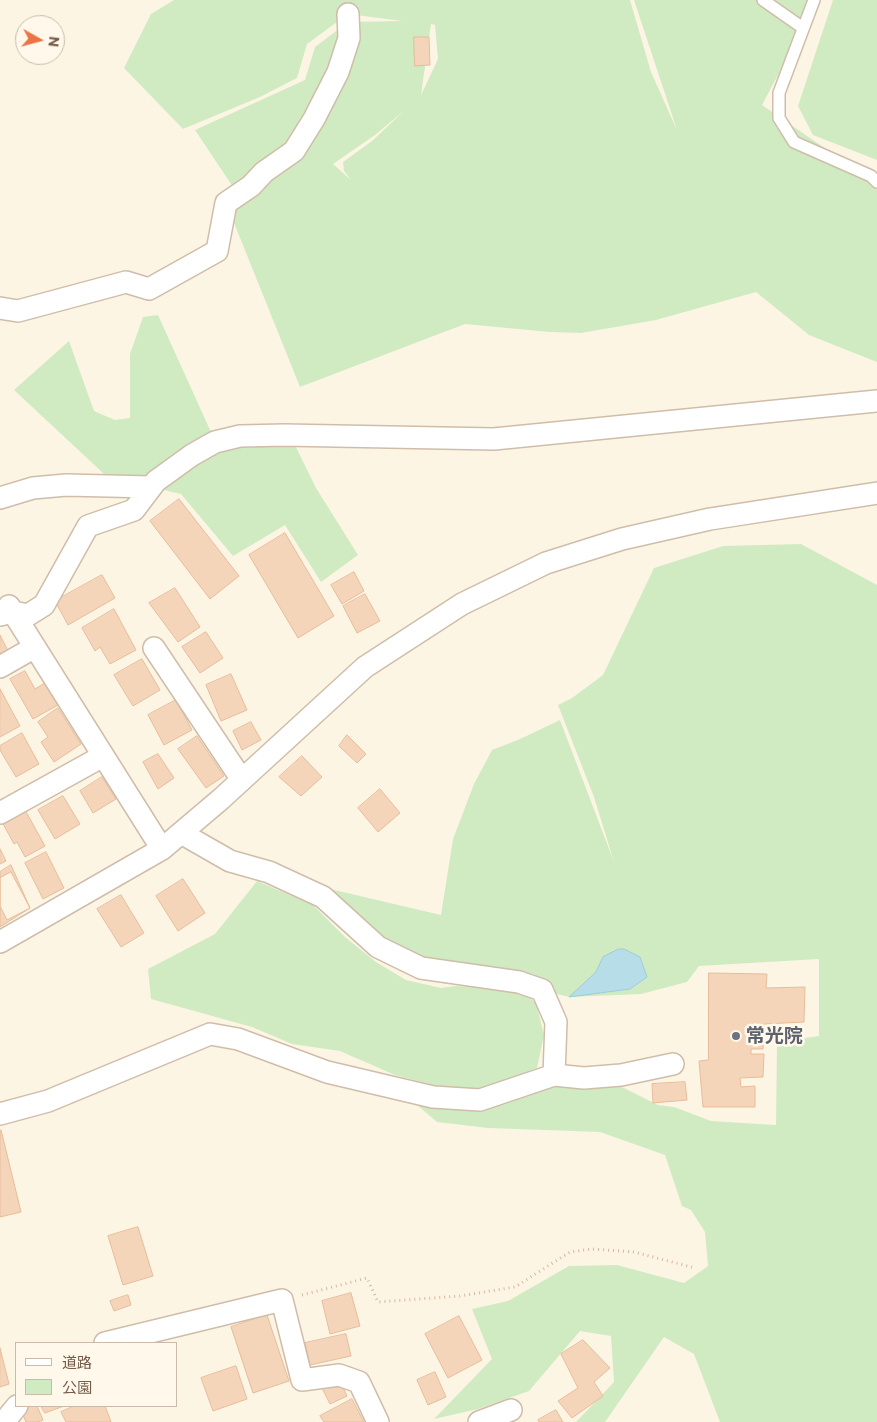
<!DOCTYPE html>
<meta charset="utf-8">
<style>
body{margin:0}
#map{position:relative;width:877px;height:1422px;overflow:hidden;background:#fdf5e4;font-family:Commissioner,"Noto Sans JP",sans-serif}
canvas{display:block}
.legend{position:absolute;left:15px;top:1342px;width:162px;height:65px;box-sizing:border-box;background:#fff8eb;border:1px solid #c9baaa;margin:0;padding:6px 9px;list-style:none;font-size:15px;color:#775c48}
.legend li{display:flex;align-items:center;gap:10px;height:25px}
.legend b{width:25px;border:1px solid #c9baaa}
.north{position:absolute;left:15px;top:15px;width:50px;height:50px;box-sizing:border-box;background:#fff8eb;border:1px solid #c9baaa;border-radius:50%;rotate:97deg;font-size:14px;font-weight:700;line-height:20px;text-align:center;color:#775c48}
.north::after{content:'';display:block;margin:auto;width:18px;height:22px;background:#ec7444;clip-path:polygon(50% 0,100% 100%,50% 72%,0 100%)}
</style>
<div id="map">
<canvas width="877" height="1422"></canvas>
<ul class="legend">
<li><b style="height:6px;background:#fff"></b>道路</li>
<li><b style="height:14px;background:#d0ebc2"></b>公園</li>
</ul>
<div class="north">N</div>
</div>
<script>
const g = document.querySelector('canvas').getContext('2d');
g.lineJoin = 'round';
function paint(path, color) {
  g.fillStyle = color;
  g.fill(path, 'evenodd');
}
function strokePath(path, color, width, dash) {
  g.strokeStyle = color;
  g.lineWidth = width;
  g.lineCap = dash ? 'butt' : 'round';
  g.setLineDash(dash || []);
  g.stroke(path);
}
function label(font, color, halo, rows, align = 'center') {
  g.font = font + ' Commissioner,"Noto Sans JP",sans-serif';
  g.lineWidth = 5;
  g.setLineDash([]);
  g.textBaseline = 'middle';
  g.strokeStyle = halo;
  g.fillStyle = color;
  for (const [text, x, y, turn = 0] of rows) {
    g.save();
    g.translate(x, y);
    g.rotate((+turn || 0) * Math.PI / 180);
    g.textAlign = isNaN(turn) ? turn : align;
    if (halo) g.strokeText(text, 0, 0);
    g.fillText(text, 0, 0);
    g.restore();
  }
}
const green = new Path2D(`
 M174 0H630L651 72 677 130 634 0H814L803 28 762 105 877 184V362L809 335 756 292 656 320 581 333 550 332 465 324 300 387 226 203 233 187 195 130 305 80 315 47 348 22 402 21 348 14 307 44 297 78 260 97 183 129 124 68 151 14ZM431 24 435 25 438 59 421 95ZM405 110 372 141 343 162 344 171 351 180 333 164 375 135Z
 M833 0H877V160L813 135 798 106Z
 M158 315 215 441 291 437 316 488 358 555 321 582 285 525 233 556 181 494 151 487 106 482 103 473 14 390 69 341 94 411 115 420 130 418V354L143 317Z
 M801 544 877 585V1422H720L694 1354 664 1337 605 1422H576L614 1382 611 1336 580 1331 529 1391 478 1409 434 1419 492 1359 472 1309 508 1301 569 1266 617 1265 684 1283 708 1266 705 1232 691 1210 682 1206 665 1155 600 1132 488 1128 437 1122 417 1105 470 1108 543 1079 612 1082 658 1105 674 1107 711 1121 776 1125 777 1042 819 1036V959L699 966 687 982 641 994 569 997 493 978 409 959 313 885 441 915 453 839 474 784 492 750 520 739 560 720 614 862 594 797 558 705 572 698 603 675 654 568 723 546Z
 M257 881 313 905 345 937 376 962 406 980 441 988 455 986 507 988 527 995 536 1003 544 1035 537 1068 486 1088 449 1089 395 1075 340 1051 292 1044 252 1027 151 999 148 969 215 934Z`);
const water = new Path2D(`
 M619 949H624L640 957 647 977 630 989 569 997 596 972 603 957Z`);
const building = new Path2D(`
 M414 37H429L430 65 415 66Z
 M179 499 239 576 210 599 150 521Z
 M285 533 334 616 298 638 249 555Z
 M354 572 364 591 342 604 331 585Z
 M102 575 115 598 68 625 55 601Z
 M175 588 200 627 178 642 149 603Z
 M365 594 380 621 357 633 343 606Z
 M114 609 136 650 110 664 100 647 95 651 82 628Z
 M206 632 223 658 200 673 182 647Z
 M0 635 8 651 0 655Z
 M142 659 160 690 133 706 114 675Z
 M25 671 35 689 45 683 58 705 33 719 10 679Z
 M231 674 247 710 221 721 206 685Z
 M0 689 20 726 0 737Z
 M176 700 192 730 164 745 148 715Z
 M58 708 81 744 54 762 41 742 48 737 38 722Z
 M251 722 261 740 242 750 233 731Z
 M22 733 39 764 16 777 0 750V746Z
 M347 735 366 754 357 763 339 746Z
 M197 736 224 776 206 788 178 749Z
 M158 754 174 778 158 789 143 762Z
 M302 756 322 777 301 796 279 777Z
 M102 777 116 799 93 813 80 791Z
 M380 789 400 813 378 832 358 808Z
 M63 796 80 824 55 839 38 810Z
 M25 810 45 846 25 857 17 842 14 844 2 822Z
 M0 849 6 861 0 864Z
 M46 852 64 888 43 899 25 863Z
 M11 865 30 908 0 927V872Z
 M11 872 30 908 7 920 0 906V878Z
 M183 879 205 913 178 931 156 896Z
 M121 895 144 933 121 947 97 909Z
 M709 973 767 974 766 988 805 987 804 1022 764 1024 763 1049H751V1054H764L763 1077 740 1078 741 1087 755 1086V1107H703L699 1061 708 1060Z
 M685 1082 687 1100 653 1103 652 1084Z
 M1 1130 21 1212 0 1217V1131Z
 M138 1227 153 1276 123 1285 108 1236Z
 M351 1293 360 1326 330 1334 322 1301Z
 M128 1295 131 1305 114 1311 110 1301Z
 M267 1315 289 1381 253 1393 231 1327Z
 M459 1316 482 1360 448 1378 425 1334Z
 M346 1334 351 1356 310 1365 305 1343Z
 M583 1340 610 1368 594 1382 603 1396 572 1418 558 1401 578 1388 561 1354Z
 M0 1348 9 1384 0 1387Z
 M236 1366 247 1399 213 1411 201 1378Z
 M435 1372 446 1397 428 1405 417 1380Z
 M340 1381 347 1396 330 1404 323 1390Z
 M352 1399 364 1422H324L320 1416Z
 M30 1406H37L43 1420 38 1422H26L21 1410Z
 M41 1406H64L45 1413Z
 M74 1406H105L111 1422H66L61 1412Z
 M556 1410 563 1422H539L538 1420Z`);
const path = new Path2D(`
 M302 1295 367 1278 378 1302 460 1296 515 1287 570 1252 592 1249 634 1252 695 1268`);
const lane = new Path2D(`
 M763 0 803 28
 M814 0 779 93V118L794 142 871 176 877 182`);
const street = new Path2D(`
 M0 308 18 311 126 282 149 289 217 251 226 203 251 186 264 172 294 151 314 119 338 72 349 38 348 14
 M0 498 33 488 66 485 151 487
 M9 606 162 849
 M0 615 13 612 28 615 44 605 88 526 134 510 156 481 192 455 215 442 240 436 284 435 494 439 877 401
 M154 648 242 780
 M0 667 35 647
 M0 813 103 756
 M0 942 162 849 221 799 365 667 462 604 546 563 622 539 710 519 877 493
 M554 1075 584 1078 621 1075 673 1064
 M0 1114 48 1101 210 1034 238 1039 327 1072 433 1097 480 1100 554 1075 556 1022 542 990 519 982 421 968 378 947 323 897 269 872 230 861 181 833
 M105 1343 282 1300 302 1380 339 1375 359 1382 378 1422
 M7 1422 8 1417 17 1406
 M479 1422 511 1410`);
const markers = [
 [736,1036,5,"#6b7280"]
];
const worshipNames = [
 ["常光院",746,1036]
];
paint(green, '#d0ebc2');
paint(water, '#b7dee8');
strokePath(water, '#9dcdda', 1);
paint(building, '#f4d5ba');
strokePath(building, '#e7bc9a', 1);
strokePath(lane, '#cfbdaa', 14);
strokePath(street, '#cfbdaa', 24);
strokePath(path, '#d9b89d', 3, [1, 4]);
strokePath(lane, '#fff', 11);
strokePath(street, '#fff', 21);
for (const [x, y, r, color] of markers) {
  const dot = new Path2D();
  dot.arc(x, y, r, 0, 2 * Math.PI);
  g.fillStyle = color;
  g.fill(dot);
  strokePath(dot, '#fff8eb', 2);
}
label('bold 19px', '#5b616d', '#fff8eb', worshipNames, 'left');
</script>
